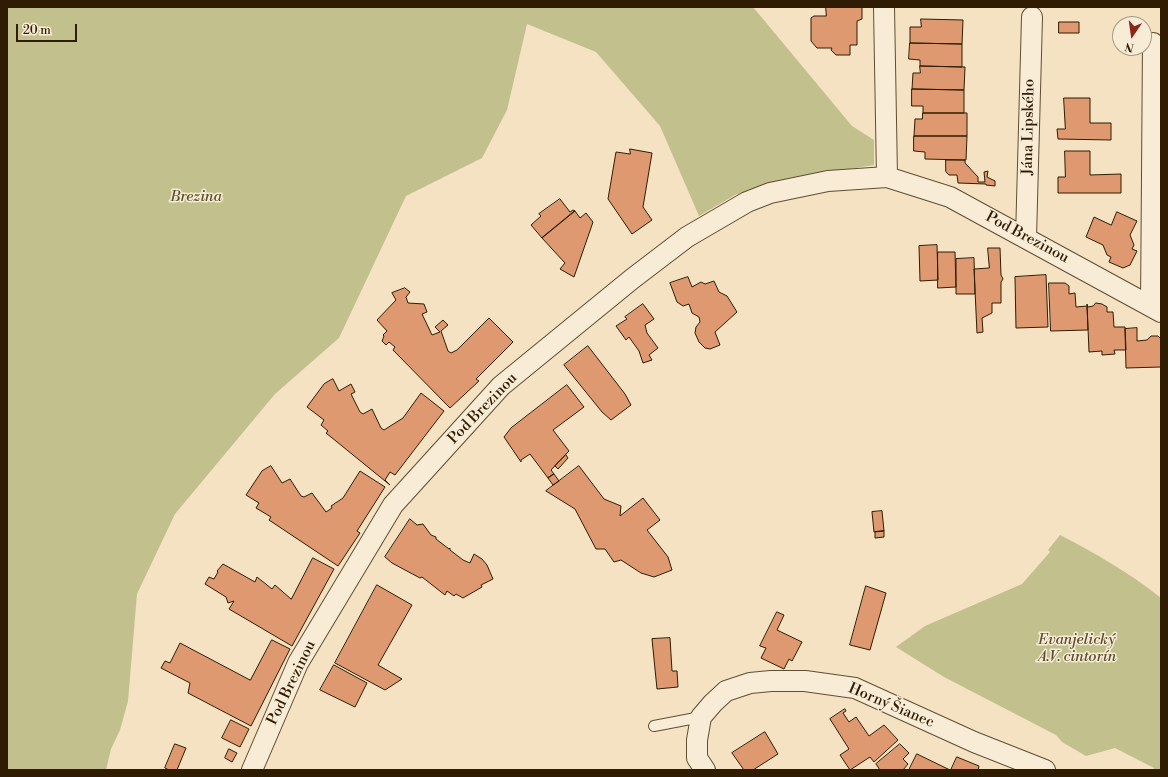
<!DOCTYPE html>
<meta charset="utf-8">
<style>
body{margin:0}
#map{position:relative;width:1168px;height:777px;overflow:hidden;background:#f4e2c2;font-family:"Libre Bodoni",serif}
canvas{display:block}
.frame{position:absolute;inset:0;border:8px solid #2f1c02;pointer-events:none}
.north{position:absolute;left:1112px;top:16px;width:40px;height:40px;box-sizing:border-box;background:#f8ecd7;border:1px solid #a89982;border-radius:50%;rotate:193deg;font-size:11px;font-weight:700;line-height:16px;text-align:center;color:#2f1c02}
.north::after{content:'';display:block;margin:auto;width:14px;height:18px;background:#8f2418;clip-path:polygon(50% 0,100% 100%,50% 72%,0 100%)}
.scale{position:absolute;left:16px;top:24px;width:61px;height:18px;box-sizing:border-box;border:2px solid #2f1c02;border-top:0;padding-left:5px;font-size:12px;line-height:14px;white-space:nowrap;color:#2f1c02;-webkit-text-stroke:3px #f8ecd7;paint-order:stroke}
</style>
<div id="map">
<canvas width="1168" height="777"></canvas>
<div class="frame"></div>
<div class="north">N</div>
<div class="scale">20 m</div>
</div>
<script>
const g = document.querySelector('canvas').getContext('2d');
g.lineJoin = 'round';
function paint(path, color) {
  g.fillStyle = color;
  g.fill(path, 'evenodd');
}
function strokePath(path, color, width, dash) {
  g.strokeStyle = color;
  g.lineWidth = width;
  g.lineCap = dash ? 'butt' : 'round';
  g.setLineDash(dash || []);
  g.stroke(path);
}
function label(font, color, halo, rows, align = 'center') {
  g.font = font + ' "Libre Bodoni",serif';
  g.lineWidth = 3;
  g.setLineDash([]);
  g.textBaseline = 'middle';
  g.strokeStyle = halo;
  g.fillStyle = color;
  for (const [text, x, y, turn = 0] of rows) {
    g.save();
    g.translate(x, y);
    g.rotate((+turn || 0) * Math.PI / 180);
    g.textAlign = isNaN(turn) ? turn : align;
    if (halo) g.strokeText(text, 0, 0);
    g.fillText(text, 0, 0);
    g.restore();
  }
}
const green = new Path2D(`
 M7 7H753L852 126 874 140V165L782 180 735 195 699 216 660 126 596 52 527 24 507 110 482 158 406 196 339 338 275 394 175 514 137 594 128 701 120 730 111 749 106 770H7Z
 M1060 535C1097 554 1128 572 1161 598V770H1153L1154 768 1115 748 1086 756 1062 742 1056 735 944 677 896 647 925 626 1022 584 1050 552 1048 550Z`);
const building = new Path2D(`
 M826 7H862V19L857 21V45H850V55H836L831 50 832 48H817L811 41V18L814 16H826Z
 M921 19 963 20 962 44 910 43V27H921Z
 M1059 22H1079V33H1059Z
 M910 43 962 44V67L920 66V60L909 59Z
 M920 66 965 67 964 90 912 89 913 73H920Z
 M912 89 964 90V113H923V106H912Z
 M1064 98H1090V123H1111V140L1058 139 1057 129H1065Z
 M923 113H967V136H914L915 119H922Z
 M914 136H967L966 160 925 159V152L914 151Z
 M630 149 652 153 643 207 652 220 632 234 608 199 616 152 630 154Z
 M1065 151H1090V175L1121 174V193H1058V177H1065Z
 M946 160H965V163L978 177V182H985L984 172 988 171 987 177 995 181V186L986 185V184L958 183 957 175H949L946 172Z
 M560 199 570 212 573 210 575 211 542 238 531 225 541 216 539 214Z
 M575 211 580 218 586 213 593 222 574 277 560 269 565 263 542 238Z
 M1117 212 1137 221 1130 235 1134 245 1132 249 1137 251 1130 265 1123 268 1109 262 1111 257 1107 255 1103 245 1086 237 1094 217 1111 225Z
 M937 245 938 280 920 281 919 246Z
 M988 248H1000L1001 275 1003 279 1001 282V303H992V313L982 318 983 332 977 333 974 269 989 268Z
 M938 252H955L956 287 938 288Z
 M974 258 975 294H956V259Z
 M1046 275 1048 327 1016 328 1015 277Z
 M688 277 692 287 701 282 705 284 714 281 719 292 727 296 737 312 715 332 720 345 710 349 705 348 699 342 695 333 696 327 700 322 699 317 692 313 689 304 683 306 677 302 670 283Z
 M1049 283H1065L1069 286V294L1075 293 1076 307 1087 306 1088 330 1051 331Z
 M405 288 410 292 406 297 408 303 424 304 427 312 422 314 432 335 440 332 435 327 443 320 448 325 441 331 448 351 451 353 457 350 489 318 513 342 476 379 479 381 450 408 393 350 395 347 389 342 386 345 382 341 384 336 383 335 387 331 377 320 396 300 392 293Z
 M1096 303 1102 304 1107 307V312H1113L1114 327H1125L1126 350H1114L1115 354 1102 355V351L1089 352 1087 304 1088 307 1093 306Z
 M643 304 654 319 645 325 647 333 658 348 649 355 652 360 643 363 639 351 629 337 626 340 616 326 627 319 625 317Z
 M1137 328V341L1147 340 1151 336H1158L1161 339V367L1126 368 1125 329Z
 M588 346 625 394 631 405 611 420 602 412 564 365Z
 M333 379 339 391 351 384 355 392 351 394 360 412 363 414 372 409 381 428 384 430 403 418 421 393 444 411 395 475 390 472 385 480 390 485 326 433 328 431 321 425 324 420 307 407 324 384Z
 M567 385 584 407 553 430 569 451 551 470 554 474 548 478 530 454 521 460V462L504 437 511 428Z
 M566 455 568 458 558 469 555 466Z
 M271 466 282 483 290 479 301 496 304 497 312 493 326 512 332 508 331 506 343 498 360 471 385 487 357 531 360 533 338 566 269 520 271 517 256 508 259 503 246 495 262 471Z
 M579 466 604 499 621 506 620 516 643 498 660 520 647 530 668 557 672 570 654 577 641 573 621 560 614 562 605 549H596L575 509 546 491Z
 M554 474 559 481 553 485 548 478Z
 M882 511 884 531 874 532 872 512Z
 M410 519 417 525 423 524 431 535 436 537V539L449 549 450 548V550L463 560 470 563 474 554 482 559 487 565 493 579 481 585 482 587 463 598 456 594 454 596 447 591 445 595 422 577 420 578 392 563 385 557Z
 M884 531V537L875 538V532Z
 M313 558 334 569 292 646 229 609 234 601 228 603 226 597 205 584 209 577 214 579 218 572 217 571 223 564 255 582 257 577 272 589 275 585 291 599Z
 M377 585 412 605 378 665 402 679 385 690 335 663Z
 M866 586 886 593 870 650 850 645Z
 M777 612 784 615 777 630 802 642 792 661 789 659 784 669 761 658 766 648 760 646Z
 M670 638 672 671H677L678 687 657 689 652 639Z
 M272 640 290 649 251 726 188 693 190 683 161 668 165 661 170 663 180 643 250 680Z
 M334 665 367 683 355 707 320 690Z
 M845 709 846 711 843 713 849 722 856 717 869 736 884 725 898 740 874 762 870 757 850 770 840 755 849 749 830 719Z
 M231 720 249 729 240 747 222 738Z
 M765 732 778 754 753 770H744L732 753Z
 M175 744 186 748 177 770H169L165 768Z
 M900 744 909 753 903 759 908 764 903 770H880L876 764Z
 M229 749 237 753 232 762 225 758Z
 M917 754 950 770H909Z
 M957 757 979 766 978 770H951Z`);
const lane = new Path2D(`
 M654 726 701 717`);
const street = new Path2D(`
 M884 7 887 177
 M1026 238 1032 17
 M1151 306 1153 43
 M252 770 298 663 393 505 501 386 632 279 687 237 747 202 770 193 828 181 887 177 950 197 1161 312
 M705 770 697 758V740L701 717 713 703 726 691 750 683 771 681H805L855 688 974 742 1045 770`);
const streetNames = [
 ["Jána Lipského",1029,127,-89],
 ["Pod Brezinou",1027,238,28],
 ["Pod Brezinou",483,409,-46],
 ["Pod Brezinou",292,683,-64],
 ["Horný Šianec",891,706,23]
];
const parkNames = [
 ["Brezina",196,197],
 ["Evanjelický",1077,640],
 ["A.V. cintorín",1077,657]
];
paint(green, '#c2c18e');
paint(building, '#de9971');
strokePath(building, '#2f1c02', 1);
strokePath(lane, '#604e32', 12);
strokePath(street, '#604e32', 22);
strokePath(lane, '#f8ecd7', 10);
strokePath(street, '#f8ecd7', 20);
label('15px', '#2f1c02', '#f8ecd7', streetNames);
label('italic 15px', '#5b4e2c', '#f8ecd7', parkNames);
</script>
